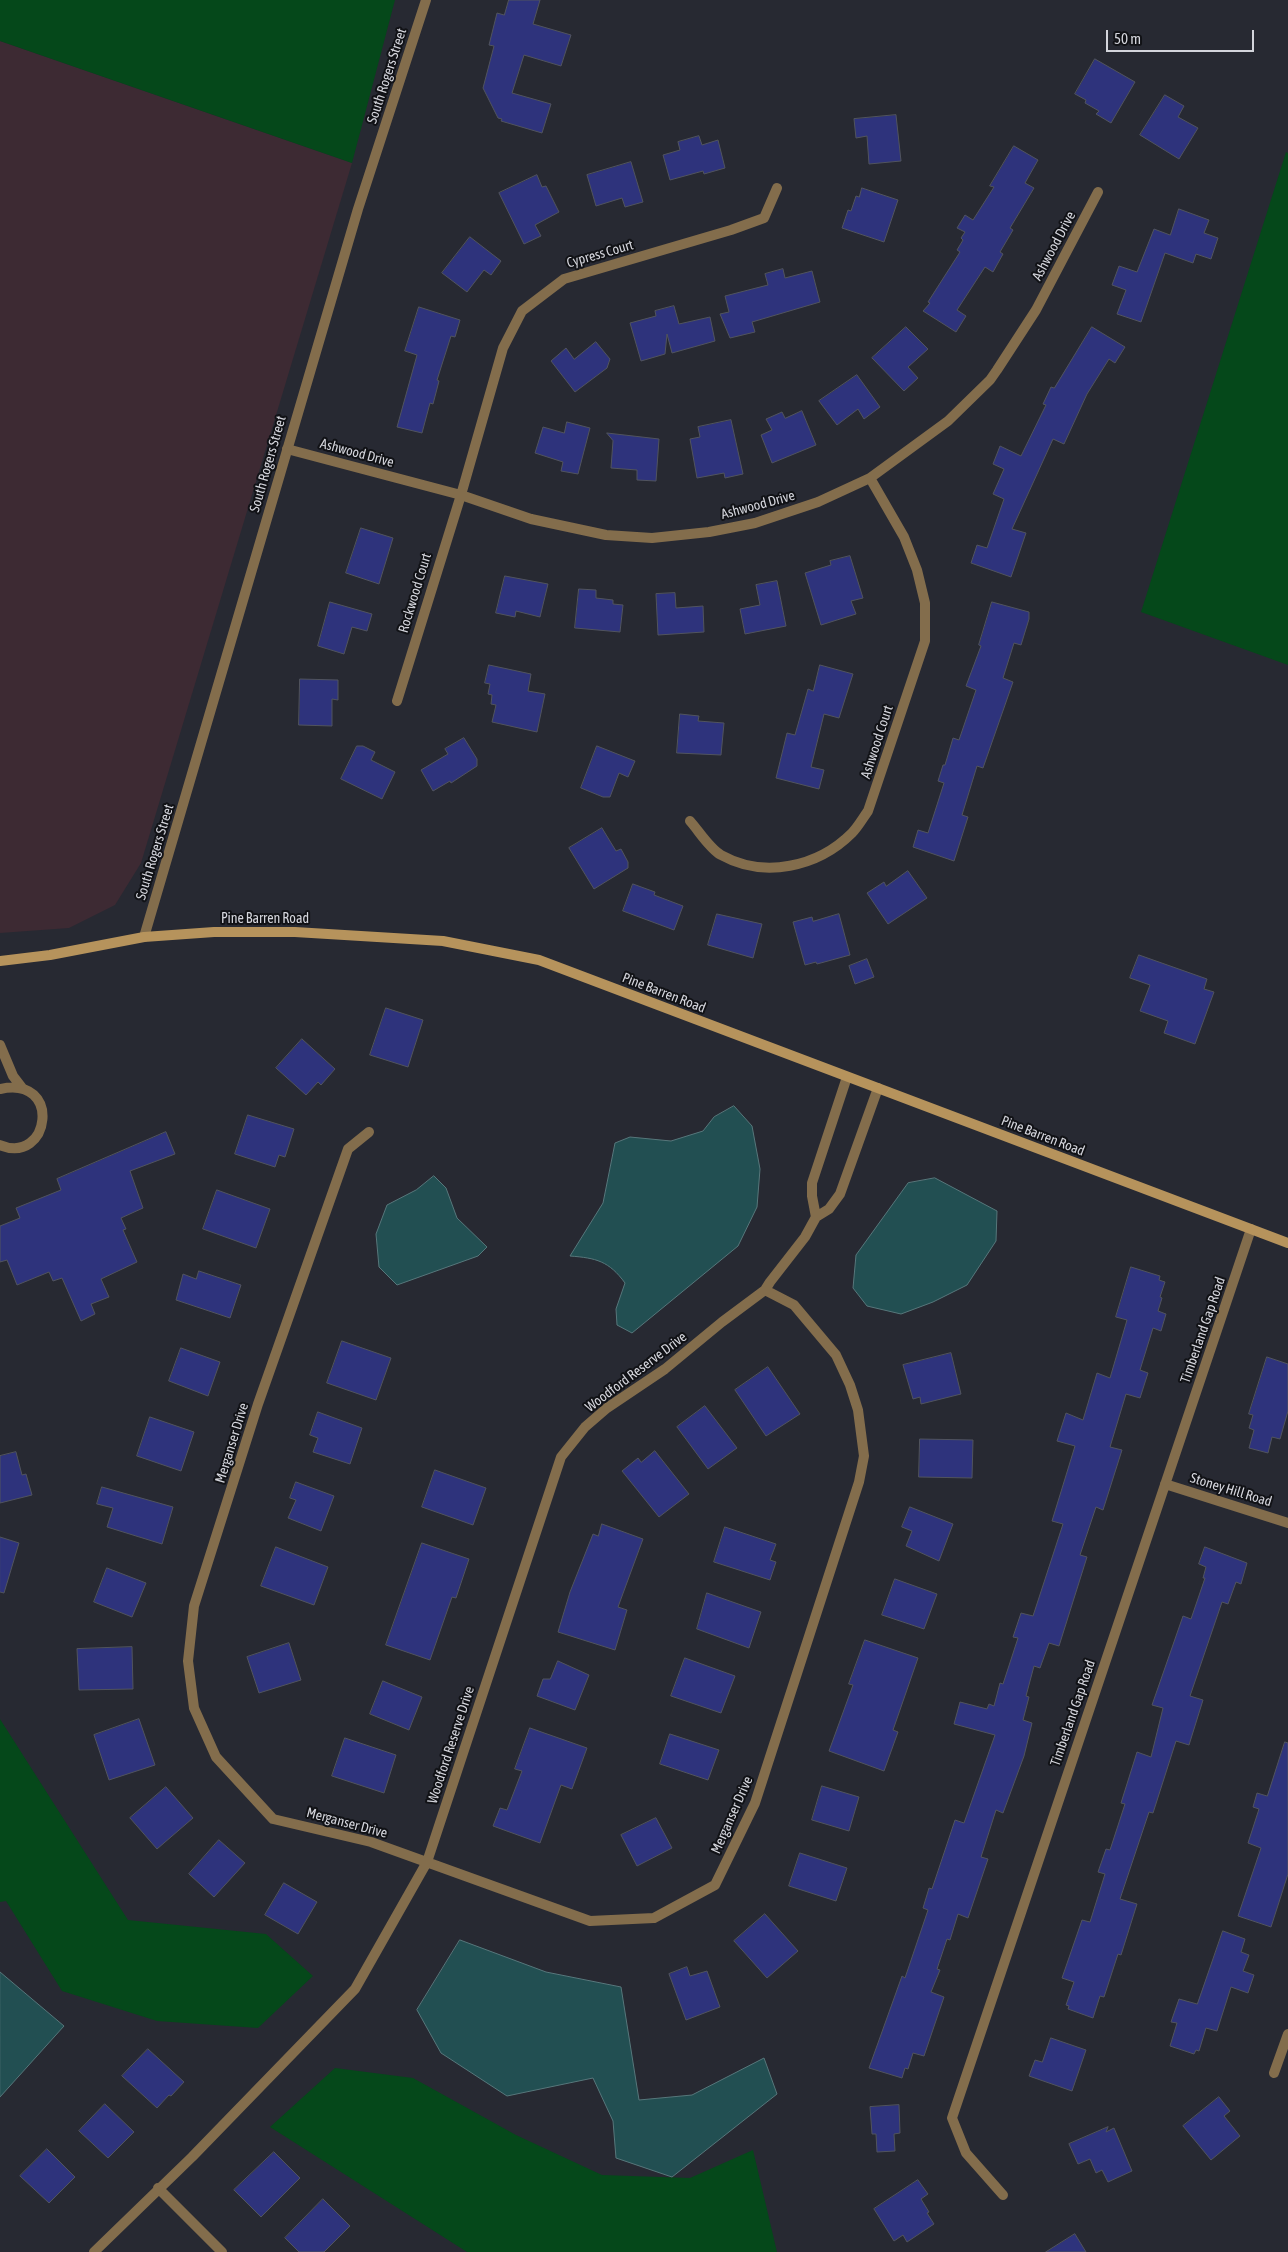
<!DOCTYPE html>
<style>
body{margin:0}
#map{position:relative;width:1288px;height:2252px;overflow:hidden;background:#272932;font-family:"Asap Condensed",sans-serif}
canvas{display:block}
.scale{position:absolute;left:1106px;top:30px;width:148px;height:22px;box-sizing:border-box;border:2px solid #d4d5dc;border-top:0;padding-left:6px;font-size:15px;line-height:18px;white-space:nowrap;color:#d4d5dc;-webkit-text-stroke:4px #111216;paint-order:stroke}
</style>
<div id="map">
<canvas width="1288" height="2252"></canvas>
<div class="scale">50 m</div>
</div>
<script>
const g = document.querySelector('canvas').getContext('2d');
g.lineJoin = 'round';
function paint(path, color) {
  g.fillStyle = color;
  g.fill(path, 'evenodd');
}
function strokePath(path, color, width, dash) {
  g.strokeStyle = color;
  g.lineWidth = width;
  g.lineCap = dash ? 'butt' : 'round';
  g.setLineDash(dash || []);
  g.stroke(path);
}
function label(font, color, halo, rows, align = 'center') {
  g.font = font + ' "Asap Condensed",sans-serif';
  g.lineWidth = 4;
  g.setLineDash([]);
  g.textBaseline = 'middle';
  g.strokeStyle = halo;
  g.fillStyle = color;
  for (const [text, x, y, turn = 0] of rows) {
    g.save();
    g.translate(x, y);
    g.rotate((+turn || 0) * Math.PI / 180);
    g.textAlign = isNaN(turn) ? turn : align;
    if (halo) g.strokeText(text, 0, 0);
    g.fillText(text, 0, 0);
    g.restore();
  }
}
const education = new Path2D(`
 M0 41 352 163 141 863 115 905 69 928 0 933Z`);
const green = new Path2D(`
 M0 0H395L352 163 0 41Z
 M1286 152 1288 153V665L1141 612Z
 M0 1719 128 1920 266 1934 313 1976 258 2028 157 2021 62 1991 6 1901 0 1902Z
 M335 2068 413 2078 516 2135 602 2175 690 2178 753 2150 777 2252H467L270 2127Z`);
const water = new Path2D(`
 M734 1106 752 1126 760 1169 757 1207 738 1246 632 1333 617 1325 616 1309 625 1283C609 1261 596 1258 570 1256L603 1203 615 1143 630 1137 671 1141 703 1131 714 1117Z
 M434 1176 446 1188 457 1218 487 1247 478 1256 397 1285 379 1267 376 1234 387 1205 416 1190Z
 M935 1178 997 1211 996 1241 967 1285 933 1302 901 1314 867 1306 853 1288 856 1255 908 1183Z
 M460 1940 546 1972 621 1987 639 2100 692 2095 764 2058 777 2094 672 2177 616 2158 613 2121 593 2078 507 2096 441 2053 417 2010Z
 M0 1972 64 2026 0 2097Z`);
const building = new Path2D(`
 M509 0H540L533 24 571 35 561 66 524 55 512 93 551 104 542 133 501 121 502 119 498 118 483 88 494 46 489 45 497 13 504 15Z
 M1095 59 1135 82 1111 123 1096 114 1099 111 1085 103 1086 100 1075 94Z
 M1165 95 1184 106 1178 117 1198 128 1179 159 1140 135Z
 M896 115 901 161 869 164 867 136 856 138 854 119Z
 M699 136 702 145 718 140 725 168 704 174 703 171 670 180 663 155 680 150 678 142Z
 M1014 146 1038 160 1025 183 1034 188 1010 228 1013 230 1000 252 1003 254 993 272 985 267 957 310 966 316 956 332 923 311 930 303 928 302 960 252 957 250 963 240 961 238 965 232 957 228 965 215 973 220 994 187 990 186Z
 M631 162 643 202 625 207 622 198 596 206 587 175Z
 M537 175 542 187 546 186 559 212 535 225 541 236 524 244 499 193Z
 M862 188 898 200 884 242 842 228 848 210 851 211 856 196 859 197Z
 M1179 209 1209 220 1204 233 1218 238 1211 259 1196 254 1193 263 1165 253 1141 322 1117 314 1126 290 1112 285 1119 266 1137 272 1154 229 1170 235Z
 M470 237 501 261 491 275 484 270 467 292 442 273Z
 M783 269 785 278 812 271 820 302 752 322 755 332 730 338 720 314 729 312 725 296 768 285 765 274Z
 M674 306 679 324 710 317 715 341 672 353 667 334 665 354 641 361 630 323 656 316 655 311Z
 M419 307 460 320 455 337 451 336 437 380 439 381 433 404 430 403 422 433 397 427 417 355 405 351Z
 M906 327 928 349 908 367 918 378 904 391 872 358Z
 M1092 327 1125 347 1115 363 1109 359 1087 394 1064 444 1053 439 1012 529 1026 533 1011 577 971 563 977 545 987 548 1004 499 993 494 1004 469 993 464 1000 446 1021 456 1046 405 1043 404 1051 387 1054 388Z
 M596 342 610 359 607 368 575 392 551 361 566 348 574 359Z
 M857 375 880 407 864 419 858 409 837 425 819 401Z
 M802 411 816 445 772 463 761 435 772 430 766 419 782 412 785 418Z
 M731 420 743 474 725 478 724 473 697 478 690 439 700 437 698 427Z
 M567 422 590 428 578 474 561 471 563 462 535 453 543 427 564 433Z
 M607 433 659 439 656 481 637 480V470L611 468 613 441Z
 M361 528 393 538 379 584 346 573Z
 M850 556 863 598 851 601 856 614 821 625 805 573 831 565 830 561Z
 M505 576 548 584 540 617 516 611 515 617 496 613Z
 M777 581 786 626 745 634 740 609 760 605 756 585Z
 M579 589 596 590V598L613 600V604L623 605 620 632 575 628Z
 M675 593 676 608 703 606 704 632 658 635 656 594Z
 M330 602 372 614 367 631 352 627 344 654 318 646Z
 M992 602 1029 612V619L1021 645 1014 643 1003 678 1013 682 983 768 977 766 962 815 968 817 954 861 913 847 918 830 928 833 944 783 938 781 943 765H945L953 738 959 740 976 690 966 686 981 646 979 645Z
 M489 665 531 674 528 691 545 694 537 732 492 722 496 705 491 704 492 695 488 694 490 684 485 683Z
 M820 665 853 674 839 718 824 714 811 767 824 770 819 789 776 778 787 733 795 735 808 689 813 691Z
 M300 679 338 680V700L332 699V726L299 725Z
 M680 714 699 716 698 721 724 723 721 755 677 753Z
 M464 738 477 759V766L451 783 450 781 433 791 421 770 448 754 445 749Z
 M357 746H363L375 752 371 760 395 772 382 799 341 779Z
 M597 746 635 761 628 777 619 773 610 797H603L581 788Z
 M602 828 616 851 621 849 628 862V868L594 889 569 848Z
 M908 871 927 898 888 924 867 893 884 882 886 886Z
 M633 884 655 892 654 895 683 906 674 930 623 911Z
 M717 914 762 924 753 958 708 945Z
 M839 914 850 955 817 964 816 962 805 965 793 922 812 917 813 921Z
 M1139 955 1207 979 1204 989 1214 992 1195 1044 1164 1033 1168 1021 1140 1011 1150 985 1130 978Z
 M867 959 874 977 855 984 849 966Z
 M386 1008 423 1020 408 1067 370 1055Z
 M302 1039 335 1069 321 1085 318 1082 306 1095 276 1068Z
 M248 1115 294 1129 285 1157 279 1155 275 1167 235 1154Z
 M166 1132 175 1154 130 1171 143 1208 121 1218 126 1229 123 1230 137 1262 101 1279 109 1297 91 1304 95 1314 81 1321 62 1278 53 1281 49 1272 17 1285 7 1260 0 1262V1226L20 1218 16 1208 61 1190 57 1179Z
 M217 1190 270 1209 256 1248 203 1229Z
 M1131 1267 1160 1276 1159 1280 1165 1282 1160 1297 1162 1298 1158 1311 1166 1314 1161 1331 1153 1328 1140 1370 1148 1373 1140 1398 1126 1394 1110 1447 1122 1450 1103 1510 1096 1507 1080 1555 1087 1557 1059 1646 1049 1643 1040 1668 1034 1666 1026 1696 1029 1697 1023 1720 1032 1723 1024 1756 1003 1813 996 1810 981 1857 988 1859 968 1918 958 1914 950 1940 947 1939 937 1969 940 1970 931 1992 944 1997 924 2056 913 2053 908 2069 905 2068 902 2078 869 2068 902 1976 905 1978 928 1910 923 1908 929 1888 932 1889 955 1820 964 1823 995 1735 954 1724 960 1702 987 1709 989 1704 994 1706 1000 1683 1003 1684 1018 1638 1013 1637 1021 1613 1033 1616 1063 1524 1052 1521 1075 1446 1057 1441 1066 1413 1083 1420 1097 1373 1110 1378 1127 1320 1116 1317Z
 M199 1271 241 1285 230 1318 176 1300 183 1274 196 1279Z
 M342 1341 391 1358 376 1400 327 1383Z
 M181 1348 220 1362 208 1396 169 1381Z
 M951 1353 961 1394 921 1404 920 1397 913 1399 903 1365Z
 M1267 1357 1288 1364V1411L1280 1439 1272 1437 1268 1453 1249 1448 1254 1430 1249 1428 1253 1415 1249 1414Z
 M768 1367 800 1414 766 1436 735 1390Z
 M705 1406 737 1448 708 1469 677 1427Z
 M318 1412 362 1428 350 1464 313 1452 318 1438 310 1435Z
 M150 1417 194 1432 181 1471 137 1456Z
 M920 1439 973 1440 972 1478 919 1477Z
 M655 1451 689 1494 659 1517 622 1471 638 1458 641 1462Z
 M16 1452 22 1475 26 1474 32 1495 0 1503V1456Z
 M435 1470 486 1488 473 1525 422 1507Z
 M296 1482 334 1496 321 1531 288 1518 296 1500 290 1498Z
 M102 1487 173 1507 162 1544 107 1527 113 1508 97 1504Z
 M910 1507 953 1524 939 1561 906 1546 912 1531 902 1527Z
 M602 1524 643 1539 618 1607 627 1610 615 1650 558 1632 570 1592 593 1534 598 1536Z
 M725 1527 776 1544 770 1560 776 1562 770 1580 714 1562Z
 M0 1537 19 1543 4 1593 0 1592Z
 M422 1543 469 1559 456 1598 452 1597 430 1660 386 1645Z
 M276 1547 328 1567 314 1605 261 1586Z
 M1205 1547 1247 1563 1241 1584 1236 1582 1228 1604 1222 1602 1190 1696 1203 1700 1189 1745 1176 1741 1153 1813 1149 1812 1120 1899 1137 1904 1121 1955 1118 1954 1104 1997 1100 1996 1093 2018 1068 2009 1069 2006 1066 2005 1074 1982 1062 1978 1082 1920 1090 1922 1105 1874 1098 1872 1106 1849 1110 1850 1125 1804 1121 1803 1137 1752 1151 1757 1163 1708 1152 1705 1183 1616 1191 1619 1205 1578H1203L1206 1567 1199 1564Z
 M107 1568 146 1583 132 1617 94 1602Z
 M895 1579 937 1594 924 1629 882 1615Z
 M707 1593 761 1612 749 1648 697 1629Z
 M865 1640 918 1658 893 1730 898 1732 884 1771 829 1751 853 1685 849 1684Z
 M289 1643 301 1680 259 1693 247 1657Z
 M132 1647 133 1689 79 1690 77 1649Z
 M685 1658 735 1676 721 1713 671 1696Z
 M558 1661 589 1675 575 1710 537 1696 543 1679H550Z
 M383 1681 422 1697 409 1730 370 1714Z
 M139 1719 155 1765 109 1780 94 1735Z
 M530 1728 587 1748 572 1789 561 1785 540 1843 493 1826 500 1808 507 1810 522 1771 515 1769Z
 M670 1734 719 1750 708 1780 660 1764Z
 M345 1738 396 1755 384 1793 332 1776Z
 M1285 1742 1288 1743V1874L1271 1927 1238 1916 1261 1848 1248 1843 1259 1809 1253 1807 1257 1793 1267 1796Z
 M822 1786 859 1797 849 1831 812 1820Z
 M166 1787 193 1818 157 1849 130 1818Z
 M656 1818 672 1848 637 1866 621 1835Z
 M219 1840 245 1863 214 1897 189 1874Z
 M800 1853 847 1868 836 1901 789 1886Z
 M284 1883 317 1902 298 1934 265 1915Z
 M765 1914 798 1951 767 1978 734 1941Z
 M1223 1931 1245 1939 1241 1952 1249 1955 1243 1971 1254 1975 1248 1993 1231 1987 1217 2031 1206 2028 1199 2051 1196 2050 1194 2054 1170 2046 1177 2023 1171 2022 1179 1999 1197 2004Z
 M687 1967 690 1976 707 1971 720 2007 686 2020 669 1974Z
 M1051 2038 1086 2050 1072 2091 1029 2076 1035 2060 1042 2062Z
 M148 2049 184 2082 171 2096 169 2095 157 2108 122 2076Z
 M1219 2097 1230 2111 1224 2116 1240 2136 1211 2160 1183 2126Z
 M105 2104 134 2132 108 2158 79 2131Z
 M899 2105 900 2133 894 2134 895 2151 877 2152 876 2134H872L870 2107Z
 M1108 2127 1106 2132 1114 2128 1132 2171 1108 2182 1102 2170 1096 2173 1090 2159 1078 2164 1069 2144Z
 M47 2149 75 2177 49 2203 20 2176Z
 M274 2152 300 2178 261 2217 234 2190Z
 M918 2180 928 2194 921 2199 929 2212 927 2213 934 2224 907 2242 903 2235 894 2241 874 2209Z
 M323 2199 350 2226 324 2252H299L285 2238Z
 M1075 2234 1086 2252H1046Z`);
const minor = new Path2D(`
 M287 449 461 495 531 519 606 535 652 538 709 532 755 523 818 502 870 478 948 421 990 380 997 370 1036 310 1098 192
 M397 701 461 495 503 348 522 311 564 279 731 230 764 218 777 188
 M690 821C699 831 709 848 721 855 764 879 818 867 852 833 858 827 863 818 868 811L925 641V603L917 570 904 537 870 478
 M0 1045 13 1076 23 1089
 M0 1089C63 1075 50 1166 0 1145
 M369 1132 348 1149 258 1404 194 1606 188 1661 194 1708 216 1757 273 1819 371 1842 590 1921 654 1918 715 1885 755 1803 859 1482 864 1456 858 1410 850 1385 836 1355 794 1305 765 1290
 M816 1217 812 1196V1183L847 1077
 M1165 1484 1288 1523
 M1274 2073 1288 2034
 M158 2188 222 2252
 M1003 2195 966 2153 952 2118 1251 1229
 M94 2252 192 2157 355 1989 427 1862 561 1457 585 1427 607 1408 665 1369 722 1322 765 1290 770 1282 805 1237 816 1217 829 1209 840 1194 878 1088`);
const tertiary = new Path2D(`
 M144 937 358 209 426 0`);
const secondary = new Path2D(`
 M0 961 50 955 144 937 214 932H295L443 941 539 960 1288 1243`);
const streetNames = [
 ["South Rogers Street",387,76,-72],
 ["Ashwood Drive",1054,246,-62],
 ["Cypress Court",600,254,-16],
 ["Ashwood Drive",357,453,15],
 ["South Rogers Street",268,464,-74],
 ["Ashwood Drive",758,505,-15],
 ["Rockwood Court",415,593,-73],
 ["Ashwood Court",877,742,-72],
 ["South Rogers Street",155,852,-73],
 ["Pine Barren Road",265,919],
 ["Pine Barren Road",664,993,21],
 ["Pine Barren Road",1043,1136,21],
 ["Timberland Gap Road",1203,1330,-71],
 ["Woodford Reserve Drive",636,1372,-37],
 ["Merganser Drive",232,1443,-73],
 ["Stoney Hill Road",1231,1490,17],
 ["Timberland Gap Road",1073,1713,-71],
 ["Woodford Reserve Drive",451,1745,-72],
 ["Merganser Drive",732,1815,-66],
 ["Merganser Drive",347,1823,15]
];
paint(education, '#3d2a33');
paint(green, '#05481a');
paint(water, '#224f52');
strokePath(water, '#57777b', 1);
paint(building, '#2e337c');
strokePath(building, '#51545e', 1);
strokePath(minor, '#836d4c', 10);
strokePath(tertiary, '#836d4c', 10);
strokePath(secondary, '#b6935c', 10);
label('14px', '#d4d5dc', '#111216', streetNames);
</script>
